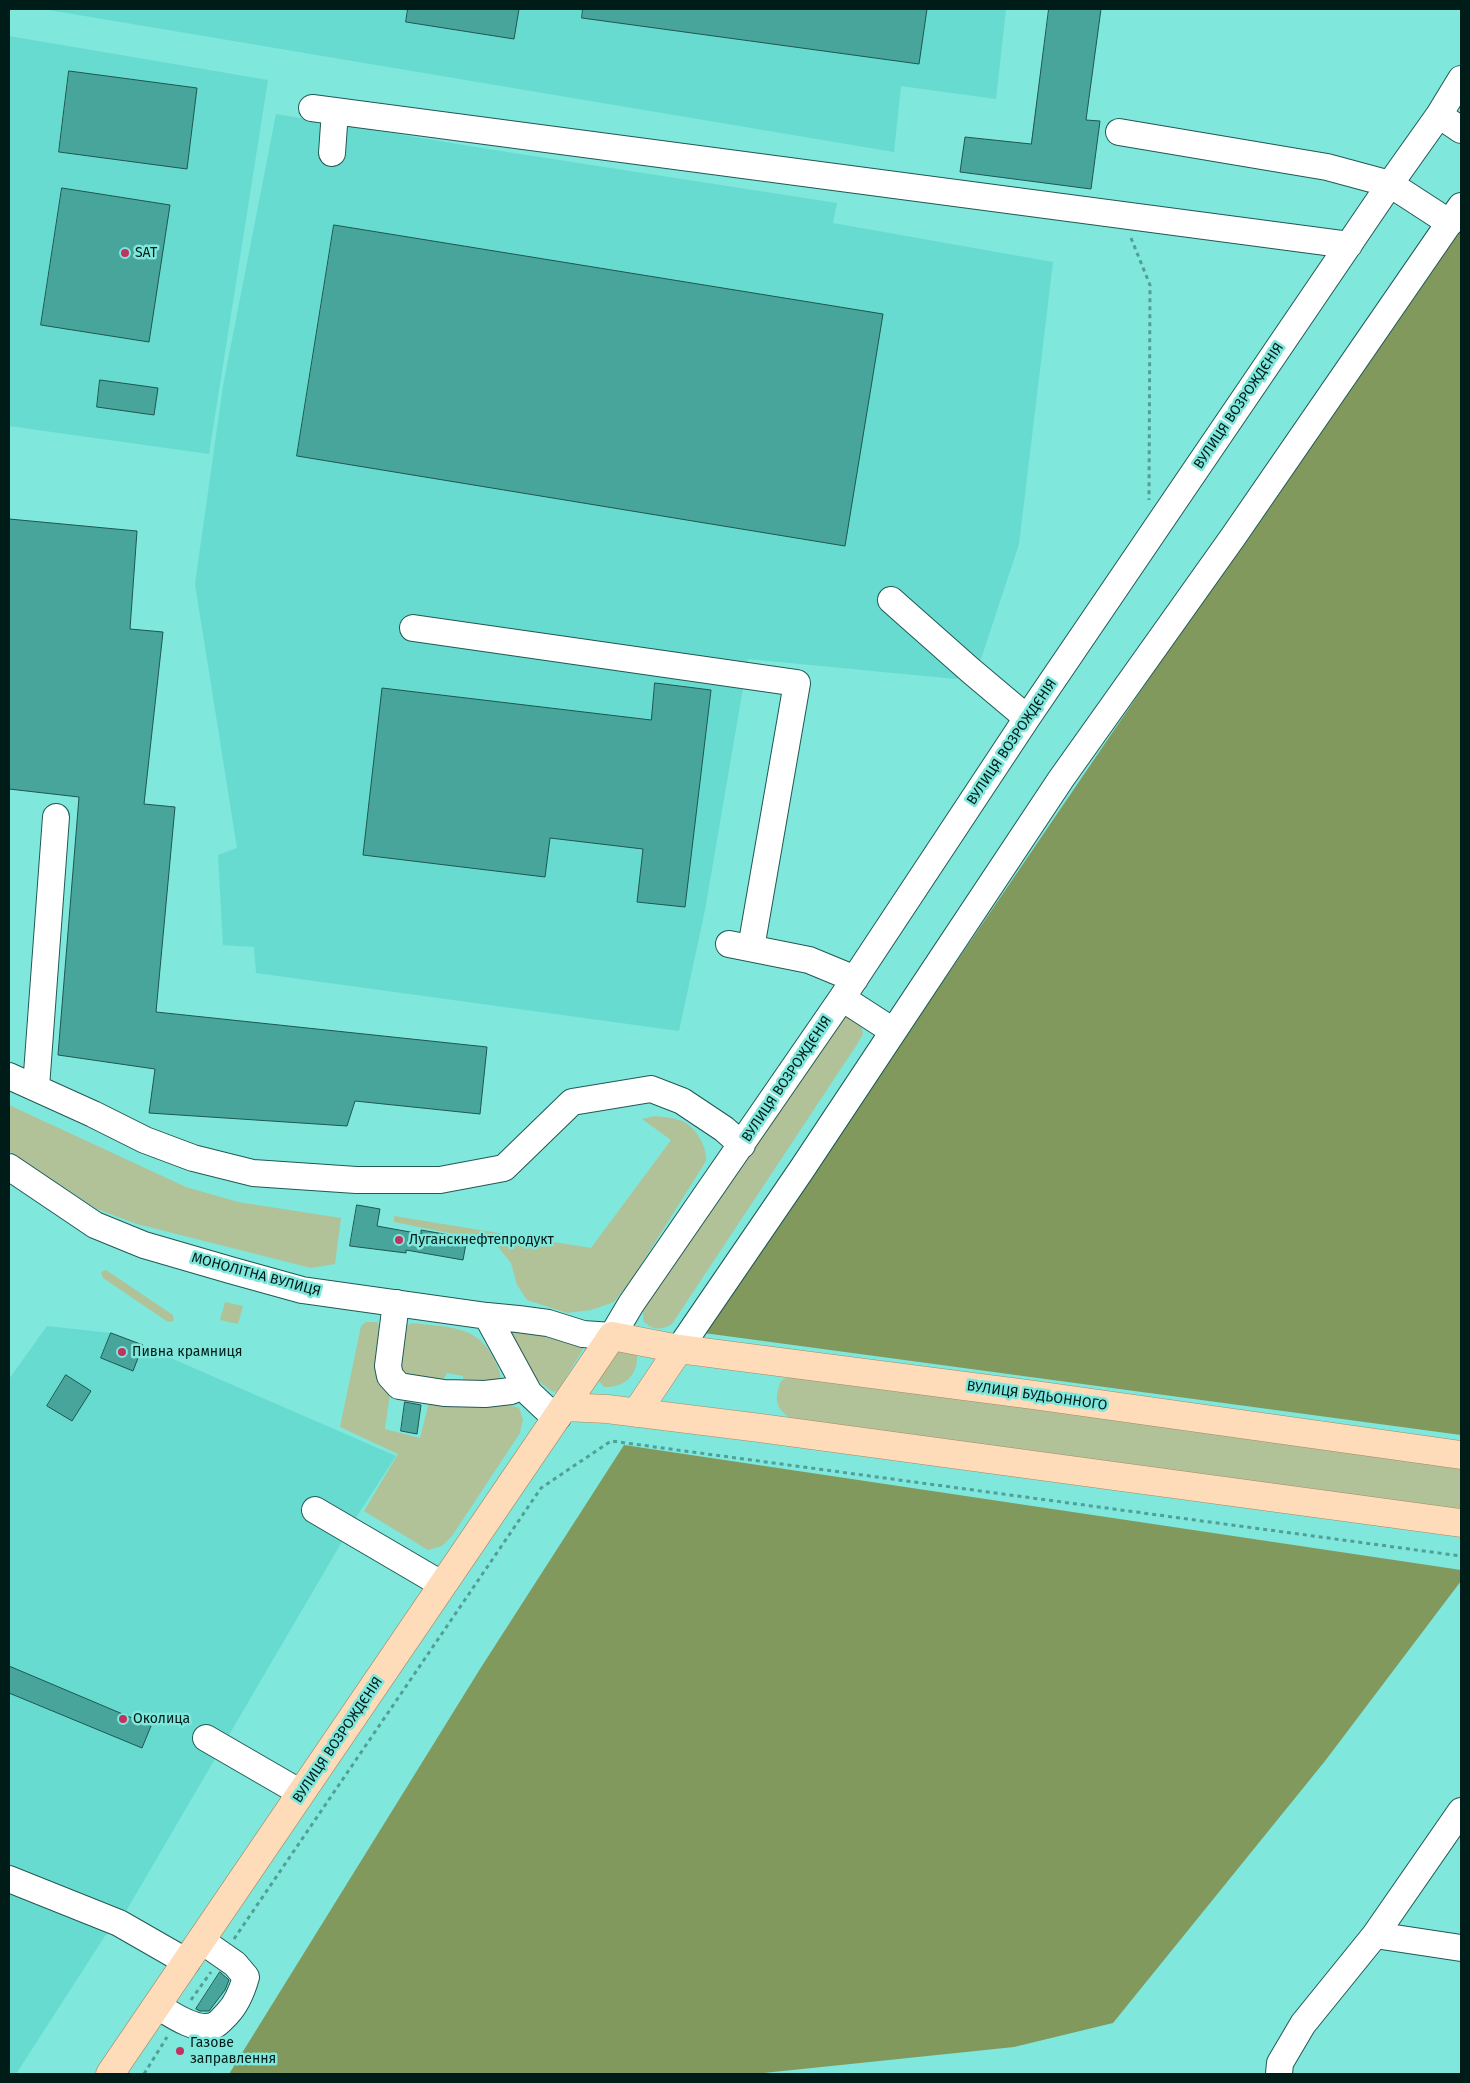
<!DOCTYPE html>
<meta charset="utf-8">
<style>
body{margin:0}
#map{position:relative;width:1470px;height:2083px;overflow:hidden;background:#7fe7dc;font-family:"Fira Sans",sans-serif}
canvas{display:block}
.frame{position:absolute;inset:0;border:10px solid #001c19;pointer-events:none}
</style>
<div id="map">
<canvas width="1470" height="2083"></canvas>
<div class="frame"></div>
</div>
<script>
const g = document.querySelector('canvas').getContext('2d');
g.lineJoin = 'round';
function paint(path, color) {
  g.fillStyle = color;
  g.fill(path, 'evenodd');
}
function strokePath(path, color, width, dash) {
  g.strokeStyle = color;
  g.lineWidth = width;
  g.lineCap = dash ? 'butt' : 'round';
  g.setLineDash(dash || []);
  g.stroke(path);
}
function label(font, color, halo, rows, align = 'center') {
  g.font = font + ' "Fira Sans",sans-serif';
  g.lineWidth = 5;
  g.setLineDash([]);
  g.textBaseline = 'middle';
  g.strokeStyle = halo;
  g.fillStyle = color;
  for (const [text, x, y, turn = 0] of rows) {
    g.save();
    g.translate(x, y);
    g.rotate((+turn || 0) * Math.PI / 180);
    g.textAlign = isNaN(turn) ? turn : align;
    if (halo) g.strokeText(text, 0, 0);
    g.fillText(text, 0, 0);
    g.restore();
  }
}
const built = new Path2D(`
 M43 9H1006L996 99 901 86 894 152Z
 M9 36 268 80 209 454 9 426Z
 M276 114 488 149 837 203 833 223 1053 262 1019 544 981 659 970 670 956 679 748 659 705 910 679 1031 256 973 254 947 223 945 218 855 237 848 195 584 223 386Z
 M47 1326 111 1333 127 1339 396 1456 357 1516 119 1923 105 1936 16 2074H9V1379Z`);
const green = new Path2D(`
 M839 1018H853L861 1025 863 1034 856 1046 672 1324C660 1331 653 1330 643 1321V1309L710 1213Z
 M9 1105 186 1187 238 1202 341 1218 335 1264 311 1268 137 1224 97 1209 9 1151Z
 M655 1116C664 1117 678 1118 686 1123 698 1131 707 1148 706 1161L632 1279 614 1302 591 1310 567 1313 527 1300 517 1285 511 1263 494 1242 394 1222V1216L591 1248 671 1140 642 1119Z
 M106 1270 173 1315 174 1321 168 1322 103 1278 101 1272Z
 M225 1302 243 1306 238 1324 220 1320Z
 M366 1322H377L381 1329 376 1359 390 1394 385 1429 420 1438 429 1402 510 1405 519 1408 523 1419 520 1433 452 1536 442 1546 428 1550 364 1511 398 1454 340 1427 361 1326Z
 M413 1323C448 1328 477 1324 494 1359 497 1366 502 1374 500 1381L463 1383V1376L447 1373 442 1382 407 1378 401 1372 404 1326Z
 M505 1327 579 1342 583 1349 558 1390 553 1392 534 1378Z
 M631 1349 637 1356C638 1376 623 1388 604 1387L598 1380 614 1352Z
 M795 1373 1461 1465V1511L794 1421C776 1409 773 1401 781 1381Z`);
const forest = new Path2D(`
 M1461 220V1435L704 1333Z
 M624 1445 1461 1570V1581L1325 1761 1113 2023 1014 2047 754 2074H229L480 1669Z`);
const building = new Path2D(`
 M408 9H519L514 39 406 22Z
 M583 9H927L919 64 582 18Z
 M1049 9H1101L1086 120 1100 121 1091 189 960 172 965 137 1031 144Z
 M69 71 197 88 187 169 59 152Z
 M62 188 170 205 149 342 41 325Z
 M334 225 883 314 845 546 297 456Z
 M100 380 158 388 154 415 97 407Z
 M9 519 137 531 130 629 163 632 144 804 175 807 156 1012 487 1047 480 1114 355 1101 347 1126 149 1113 155 1069 58 1055 79 797 9 789Z
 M655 683 711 690 685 907 637 902 643 849 550 838 545 877 363 855 382 688 651 720Z
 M357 1205 380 1209 377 1226 421 1234V1230L467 1238 463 1260 406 1250V1253L350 1246Z
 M111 1333 143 1345 133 1371 101 1358Z
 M66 1375 91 1391 72 1421 47 1406Z
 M405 1402 421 1405 417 1434 401 1431Z
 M9 1666 151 1726 142 1748 9 1693Z
 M220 1972 229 1980 225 1990 209 2011H200L196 2009Z`);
const path = new Path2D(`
 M1131 238 1150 285 1149 500
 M234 1939 541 1488 611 1441 1461 1556
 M191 2000 211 1972
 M144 2074 167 2037`);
const minor = new Path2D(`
 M312 108 1349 245
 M1439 115 1461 130
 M1119 132 1327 167 1390 184 1450 223
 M332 153 335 111
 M891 600 970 670 1027 718
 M413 628 797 683 751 948
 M729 944 809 960 855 979
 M842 998 893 1031
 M9 1076 93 1114 145 1140 193 1158 253 1173 356 1180H440L504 1168 572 1102 651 1089 682 1101 724 1129 742 1145
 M36 1087 56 817
 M9 1167 95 1225 144 1245 230 1270 302 1290 487 1316 518 1319 548 1323 583 1334 612 1336 631 1304 842 998 1027 718 1390 184 1439 115 1461 79
 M396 1303 388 1366 390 1376 399 1386 444 1393 485 1394 511 1391 524 1385
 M487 1316 529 1393 546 1409 558 1417
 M679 1349 802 1169 1061 779 1233 537 1461 206
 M315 1510 443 1585
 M206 1738 301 1793
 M9 1879 119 1923 187 1962
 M1375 1935 1461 1948
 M158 2006C172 2015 198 2033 215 2025 219 2023 223 2018 227 2014 237 2004 242 1991 246 1977L235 1964 202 1941
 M1279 2074 1280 2063 1303 2024 1375 1935 1461 1811`);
const major = new Path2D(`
 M565 1407 607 1409 760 1428 1461 1523
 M636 1413 679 1349
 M110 2074 612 1336 679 1349 1034 1395 1461 1455`);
const markers = [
 [125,253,5,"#c0325f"],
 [399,1240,5,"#c0325f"],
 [122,1352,5,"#c0325f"],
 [123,1719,5,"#c0325f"],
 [180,2051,5,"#c0325f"]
];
const poiNames = [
 ["SAT",135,253],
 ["Луганскнефтепродукт",409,1240],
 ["Пивна крамниця",132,1352],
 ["Околица",133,1719],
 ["Газове",190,2043],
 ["заправлення",190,2059]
];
const streetNames = [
 ["ВУЛИЦЯ ВОЗРОЖДЄНІЯ",1239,406,-56],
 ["ВУЛИЦЯ ВОЗРОЖДЄНІЯ",1012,742,-56],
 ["ВУЛИЦЯ ВОЗРОЖДЄНІЯ",787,1079,-56],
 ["МОНОЛІТНА ВУЛИЦЯ",256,1275,15],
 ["ВУЛИЦЯ БУДЬОННОГО",1037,1396,8],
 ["ВУЛИЦЯ ВОЗРОЖДЄНІЯ",338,1740,-56]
];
paint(built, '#67dbd0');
paint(green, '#b1c299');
paint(forest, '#81995d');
paint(building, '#48a59c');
strokePath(building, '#1e5751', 1);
strokePath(minor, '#215954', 28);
strokePath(major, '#a48962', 29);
strokePath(path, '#529f97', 3, [4, 4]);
strokePath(minor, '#fff', 26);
strokePath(major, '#fedcb9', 28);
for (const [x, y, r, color] of markers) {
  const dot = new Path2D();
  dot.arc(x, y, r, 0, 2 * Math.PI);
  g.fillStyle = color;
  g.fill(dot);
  strokePath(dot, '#7fe7dc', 2);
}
label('14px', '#001c19', '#7fe7dc', poiNames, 'left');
label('14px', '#001c19', '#7fe7dc', streetNames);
</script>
